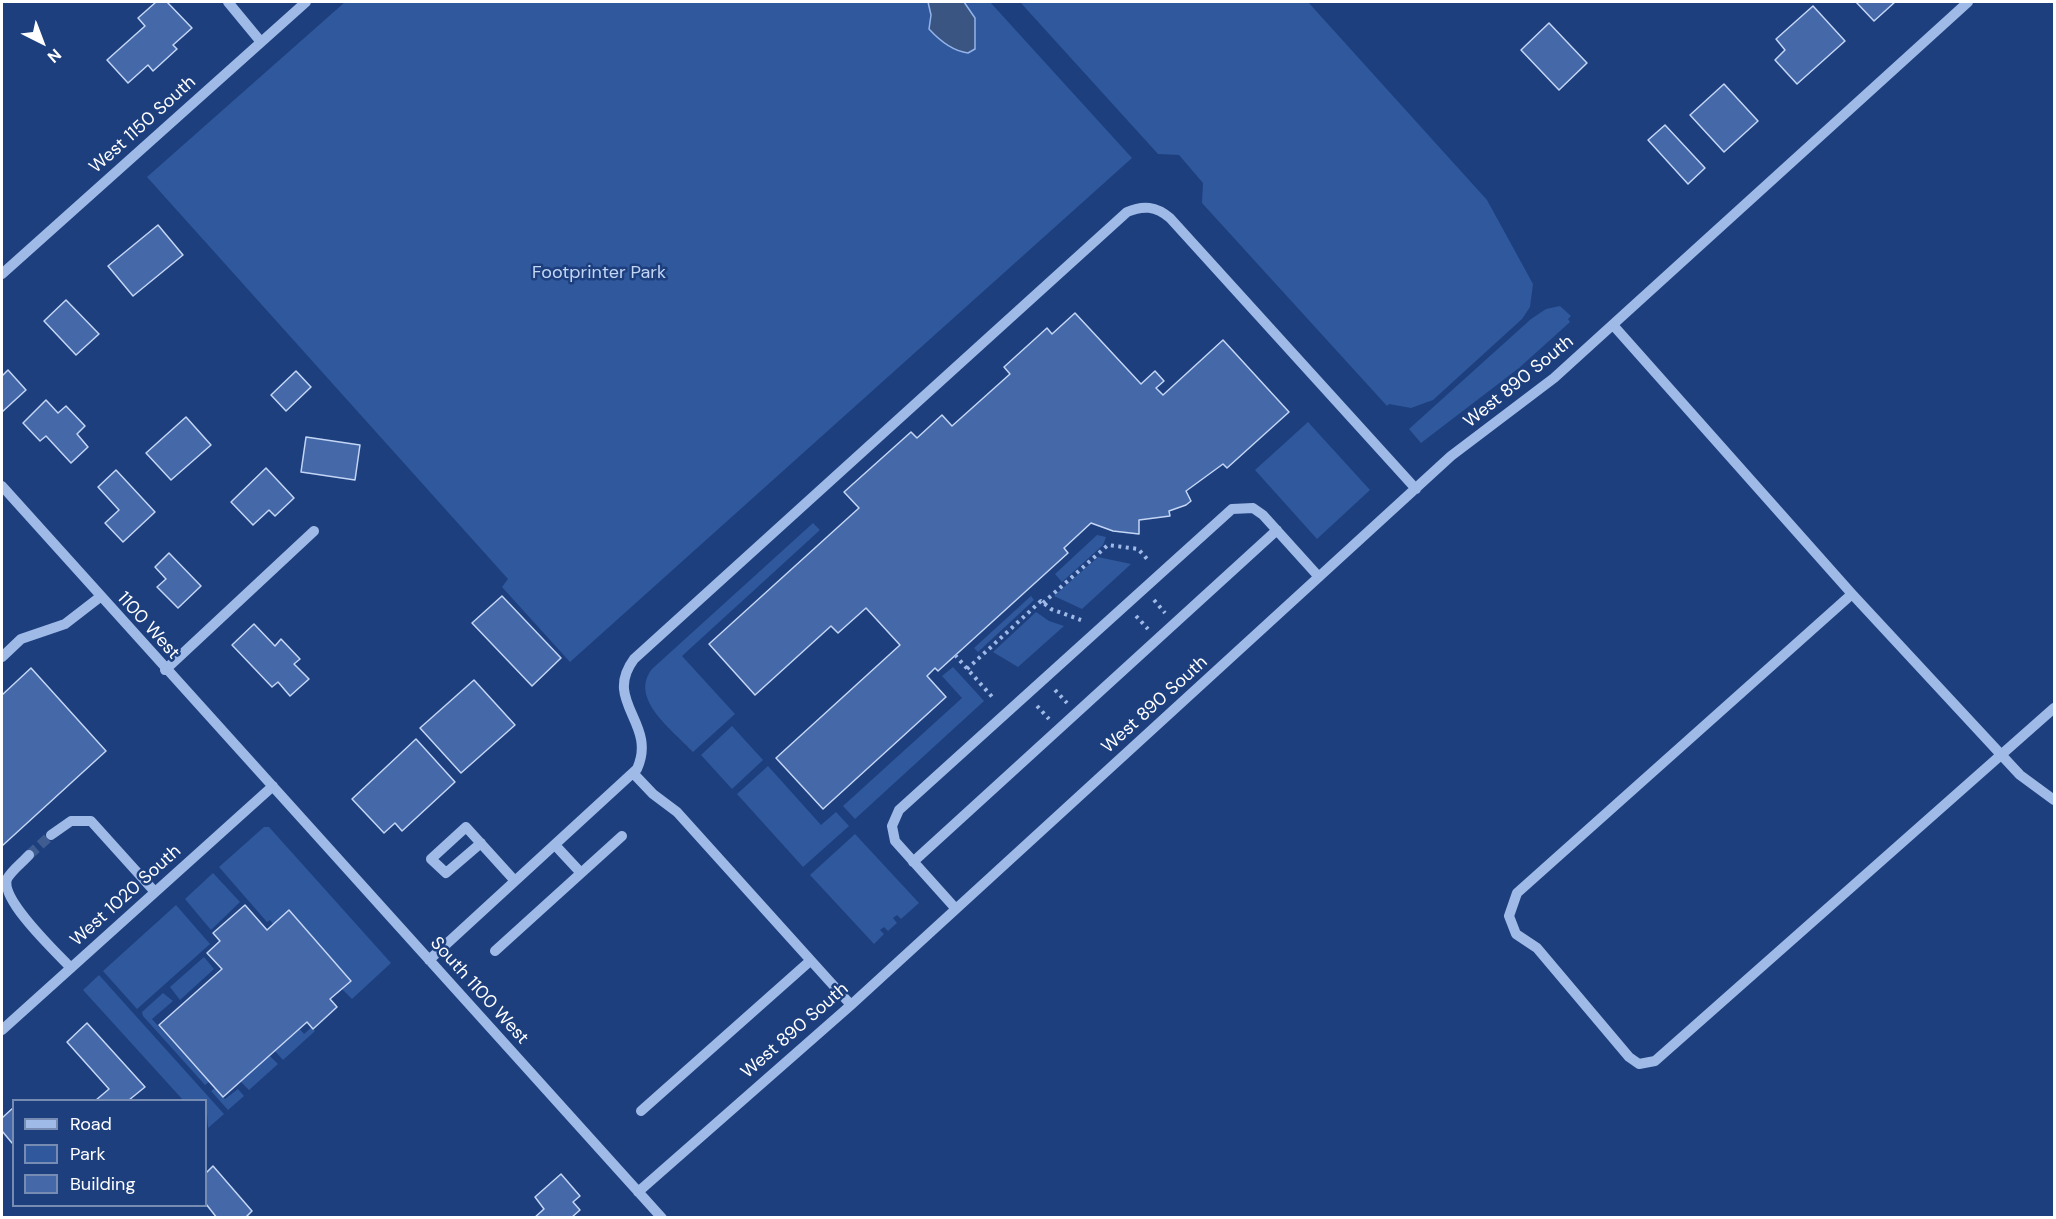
<!DOCTYPE html>
<style>
body{margin:0}
#map{position:relative;width:2056px;height:1219px;overflow:hidden;background:#1d3f7e;font-family:"DM Sans",sans-serif}
canvas{display:block}
.frame{position:absolute;inset:0;border:3px solid #fff;pointer-events:none}
.legend{position:absolute;left:12px;top:1099px;width:195px;height:108px;box-sizing:border-box;background:#1d3f7e;border:2px solid #778cb2;margin:0;padding:8px 10px;list-style:none;font-size:18px;color:#fff}
.legend li{display:flex;align-items:center;gap:12px;height:30px}
.legend b{width:30px;border:2px solid #778cb2}
.north{position:absolute;left:12px;top:12px;width:60px;height:60px;-webkit-text-stroke:4px #1d3f7e;paint-order:stroke;rotate:138deg;font-size:16px;font-weight:700;line-height:24px;text-align:center;color:#fff}
.north::after{content:'';display:block;margin:auto;width:21px;height:27px;background:#fff;clip-path:polygon(50% 0,100% 100%,50% 72%,0 100%)}
</style>
<div id="map">
<canvas width="2056" height="1219"></canvas>
<div class="frame"></div>
<ul class="legend">
<li><b style="height:8px;background:#a0bae8"></b>Road</li>
<li><b style="height:16px;background:#30589c"></b>Park</li>
<li><b style="height:16px;background:#4569a8"></b>Building</li>
</ul>
<div class="north">N</div>
</div>
<script>
const g = document.querySelector('canvas').getContext('2d');
g.lineJoin = 'round';
function paint(path, color) {
  g.fillStyle = color;
  g.fill(path, 'evenodd');
}
function strokePath(path, color, width, dash) {
  g.strokeStyle = color;
  g.lineWidth = width;
  g.lineCap = dash ? 'butt' : 'round';
  g.setLineDash(dash || []);
  g.stroke(path);
}
function label(font, color, halo, rows, align = 'center') {
  g.font = font + ' "DM Sans",sans-serif';
  g.lineWidth = 5;
  g.setLineDash([]);
  g.textBaseline = 'middle';
  g.strokeStyle = halo;
  g.fillStyle = color;
  for (const [text, x, y, turn = 0] of rows) {
    g.save();
    g.translate(x, y);
    g.rotate((+turn || 0) * Math.PI / 180);
    g.textAlign = isNaN(turn) ? turn : align;
    if (halo) g.strokeText(text, 0, 0);
    g.fillText(text, 0, 0);
    g.restore();
  }
}
const green = new Path2D(`
 M345 2H990L1132 158 570 662 502 587 508 579 147 177Z
 M1020 2H1308L1487 200 1533 284 1530 307 1522 319 1433 400 1411 408 1389 404 1387 406 1202 203 1203 183 1179 155 1158 154Z
 M1560 306 1571 316 1568 319 1570 322 1519 368 1421 443 1409 429 1531 319 1546 309Z
 M1308 422 1370 490 1317 539 1255 470Z
 M813 523 820 530 682 656 735 714 693 752C674 731 628 699 652 669Z
 M1097 535 1106 537 1103 545 1062 582 1055 574Z
 M1098 557 1131 564 1082 609 1054 596Z
 M1031 596 1034 600 978 652 974 648Z
 M1036 612 1049 621 1064 626 1018 667 993 652Z
 M953 667 984 701 855 819 843 806 962 698 942 676Z
 M732 726 763 760 732 789 701 755Z
 M768 766 821 825 836 812 849 826 803 867 737 794Z
 M264 827H269L391 963 352 999 342 989 351 980 289 911 273 924 270 920 267 922 219 867Z
 M855 834 919 903 901 919 897 915 893 918 897 923 888 931 884 927 880 930 884 934 874 944 810 875Z
 M213 873 240 902 211 930 185 899Z
 M176 905 210 944 137 1009 103 971Z
 M204 957 214 969 180 1000 170 987Z
 M99 975 224 1114 208 1128 206 1100H183L83 990Z
 M163 993 173 1001 152 1019 209 1082 205 1085 143 1016 142 1012Z
 M312 1027 315 1031 283 1060 274 1050 299 1028 304 1034Z
 M269 1055 278 1064 249 1090 240 1081Z
 M215 1088 225 1099 238 1089 244 1096 228 1110 211 1091Z`);
const water = new Path2D(`
 M928 2H964L975 18V49L968 53C952 51 940 41 929 29L931 15Z`);
const building = new Path2D(`
 M156 2H167L192 28 173 45 177 49 153 71 148 65 128 83 107 60 145 26 138 18Z
 M1856 2H1895L1874 21Z
 M1813 6 1845 41 1797 84 1775 60 1785 50 1776 39Z
 M1549 23 1587 63 1559 90 1521 50Z
 M1724 84 1758 121 1724 152 1690 115Z
 M1665 125 1705 168 1688 184 1648 140Z
 M158 225 183 255 133 296 108 266Z
 M66 300 99 334 76 355 44 321Z
 M1075 313 1141 384 1155 371 1164 381 1156 388 1163 395 1223 340 1289 412 1227 468 1223 464 1186 491 1191 501 1186 505 1169 511 1170 516 1139 520V534L1113 531 1091 523 1064 548 1068 553 938 671 935 668 927 676 946 697 823 809 776 758 900 645 866 608 838 633 831 626 755 695 709 644 859 508 844 492 911 432 917 438 942 415 952 426 1010 374 1004 367 1047 328 1052 334Z
 M8 370 26 390 2 412V376Z
 M296 371 311 387 286 411 271 395Z
 M46 400 58 413 66 406 85 426 77 434 88 447 71 463 46 436 40 441 23 423Z
 M186 417 211 445 171 480 146 453Z
 M306 437 360 445 355 480 301 472Z
 M266 468 294 498 275 516 269 510 253 525 231 502Z
 M116 470 155 512 123 542 105 523 119 510 98 487Z
 M169 553 201 586 178 608 157 587 166 579 155 567Z
 M502 596 561 658 532 686 472 623Z
 M254 624 275 646 281 639 300 659 294 664 309 679 290 696 278 682 272 687 232 645Z
 M31 668 106 751 2 846V695Z
 M474 680 515 725 461 773 420 728Z
 M416 739 455 782 402 831 395 823 384 833 352 799Z
 M245 905 267 930 289 910 351 981 330 999 337 1007 313 1029 307 1022 223 1097 159 1025 222 969 207 953 220 941 213 933Z
 M87 1023 145 1087 129 1100H96L109 1089 67 1042Z
 M14 1107V1142L12 1143 2 1131V1118Z
 M213 1166 252 1211 245 1218H217L206 1204V1173Z
 M561 1174 580 1196 573 1202 580 1210 571 1218H534L544 1209 535 1197Z`);
const minorTunnel = new Path2D(`
 M29 855 51 835`);
const path = new Path2D(`
 M1154 600 1165 613
 M1043 603 1108 545 1138 549 1148 560
 M1136 616 1148 629
 M955 655 994 699
 M967 669 1041 601 1051 609 1081 620
 M1055 690 1067 703
 M1037 706 1049 719`);
const minor = new Path2D(`
 M228 2 261 42
 M2 274 306 2
 M1613 325 1852 594 2020 775 2054 800
 M2 486 662 1218
 M1852 594 1517 893 1509 916 1516 934 1537 948 1629 1057 1639 1064 1655 1061 2054 708
 M2 657 21 639 65 624 100 597
 M165 670 314 531
 M633 773 653 794 677 812 851 1005
 M51 835 71 821H91L155 892
 M481 843 446 873 431 859 466 827 515 881
 M555 845 581 873
 M29 855C23 862 11 871 7 879 0 900 57 953 71 968
 M913 862 1277 530
 M956 909 895 841 892 826 899 810 1232 509 1253 508 1263 515 1319 577
 M495 951 622 836
 M429 960 637 769C658 723 602 702 634 659L1127 212C1143 205 1156 206 1170 218L1416 489
 M2 1030 273 786
 M641 1111 810 961
 M638 1192 851 1005 1451 456 1554 378 1968 2`);
const streetNames = [
 ["West 1150 South",143,125,-42],
 ["West 890 South",1519,382,-39],
 ["1100 West",148,626,48],
 ["West 890 South",1155,705,-42],
 ["West 1020 South",126,896,-42],
 ["South 1100 West",479,991,48],
 ["West 890 South",795,1031,-41]
];
const parkNames = [
 ["Footprinter Park",599,273]
];
paint(green, '#30589c');
paint(water, '#3b5583');
strokePath(water, '#93b4ea', 1.5);
paint(building, '#4569a8');
strokePath(building, '#c4d6f6', 1.5);
strokePath(minorTunnel, '#3f5c91', 10, [10, 5]);
strokePath(path, '#a0bae8', 4, [3, 4.5]);
strokePath(minor, '#a0bae8', 10);
label('18px', '#fff', '#1d3f7e', streetNames);
label('18px', '#c4d6f6', '#1d3f7e', parkNames);
</script>
